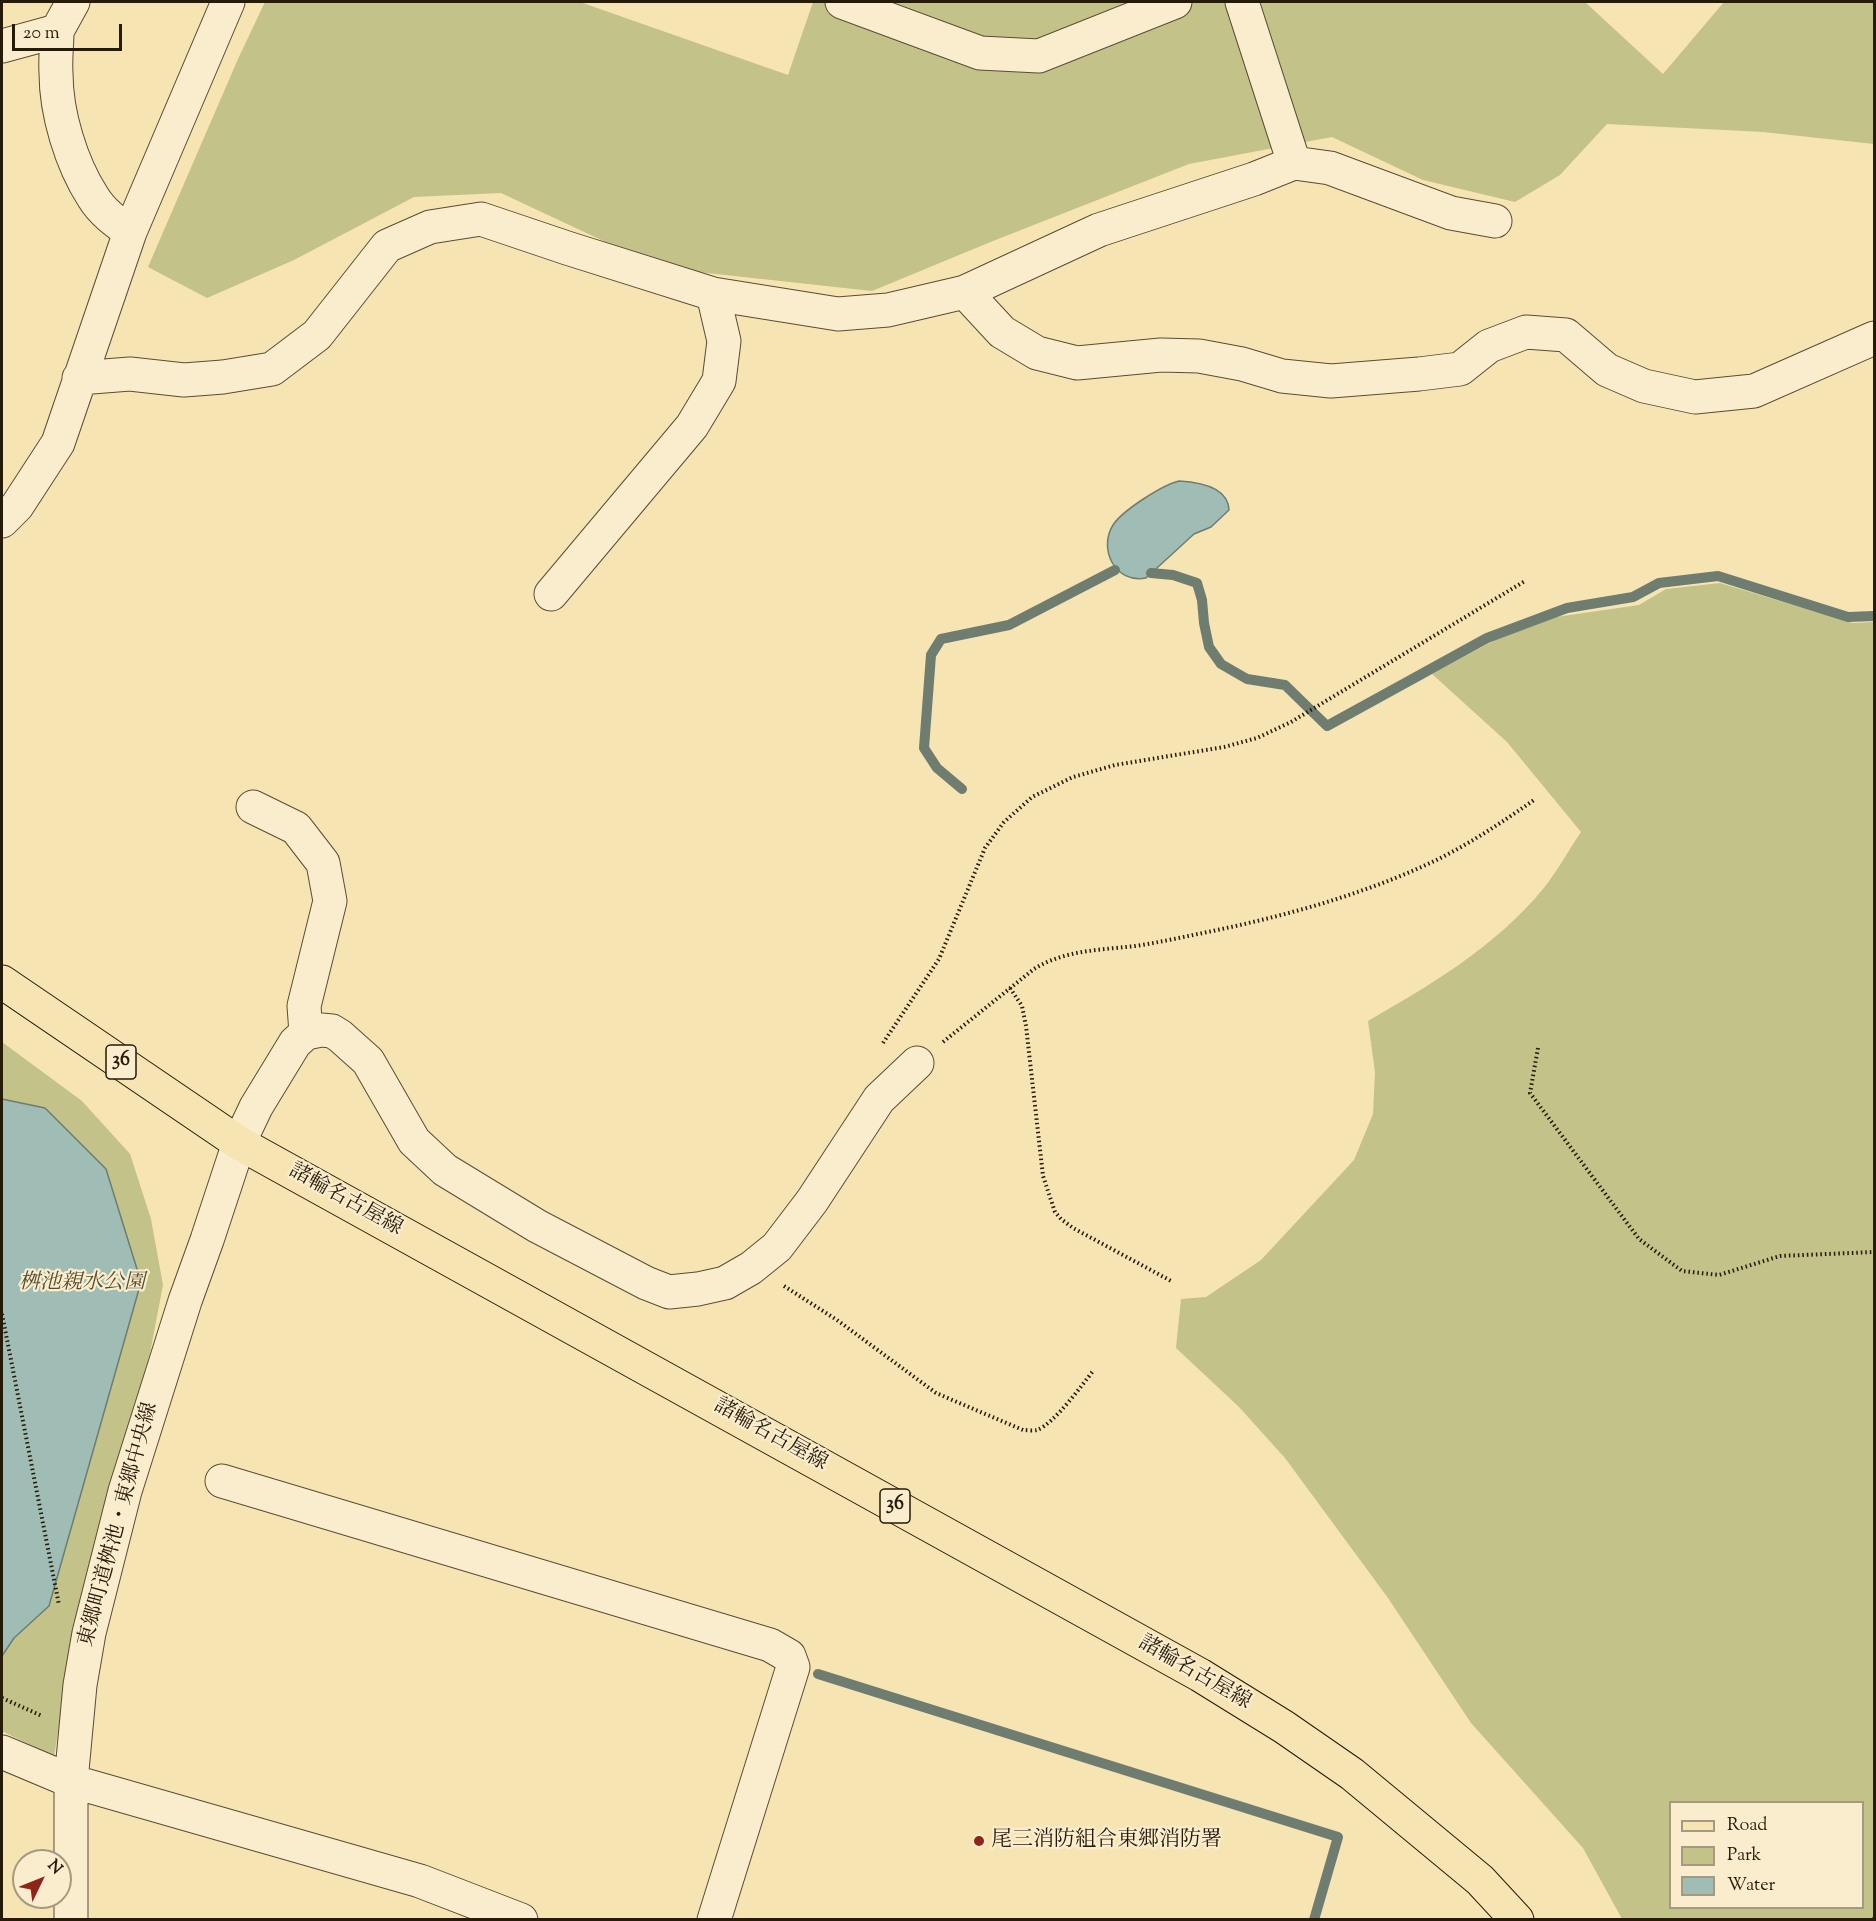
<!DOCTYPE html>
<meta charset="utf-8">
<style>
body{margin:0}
#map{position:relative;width:1876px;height:1921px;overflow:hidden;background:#f7e4b3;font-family:"Sorts Mill Goudy",serif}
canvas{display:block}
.frame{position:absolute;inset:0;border:3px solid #261a09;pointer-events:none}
.legend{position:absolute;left:1669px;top:1801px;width:195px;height:108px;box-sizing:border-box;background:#faedce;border:2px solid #a5997f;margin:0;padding:8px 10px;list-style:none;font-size:18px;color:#261a09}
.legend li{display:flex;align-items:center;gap:12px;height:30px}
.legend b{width:30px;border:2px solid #a5997f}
.north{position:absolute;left:12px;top:1849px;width:60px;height:60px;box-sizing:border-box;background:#faedce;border:2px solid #a5997f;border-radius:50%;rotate:47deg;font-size:16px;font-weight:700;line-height:24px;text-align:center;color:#261a09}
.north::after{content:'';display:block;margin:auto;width:21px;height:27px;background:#8f2418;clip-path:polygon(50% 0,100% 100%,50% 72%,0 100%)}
.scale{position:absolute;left:12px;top:24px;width:110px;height:27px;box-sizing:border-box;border:3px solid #261a09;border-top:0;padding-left:8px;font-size:18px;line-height:21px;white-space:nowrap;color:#261a09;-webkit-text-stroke:4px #faedce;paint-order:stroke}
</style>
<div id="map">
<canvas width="1876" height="1921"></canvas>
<div class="frame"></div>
<ul class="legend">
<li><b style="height:8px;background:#f7e4b3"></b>Road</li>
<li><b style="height:16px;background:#c3c288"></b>Park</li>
<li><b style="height:16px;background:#9fbdb4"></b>Water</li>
</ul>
<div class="north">N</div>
<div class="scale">20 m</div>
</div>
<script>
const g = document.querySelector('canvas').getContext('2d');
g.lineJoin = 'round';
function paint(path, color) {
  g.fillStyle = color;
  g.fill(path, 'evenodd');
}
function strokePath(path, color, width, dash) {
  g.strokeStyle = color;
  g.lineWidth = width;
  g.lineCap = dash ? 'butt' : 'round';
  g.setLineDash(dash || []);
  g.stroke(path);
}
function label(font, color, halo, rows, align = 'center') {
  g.font = font + ' "Sorts Mill Goudy","Noto Serif JP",serif';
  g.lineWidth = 4.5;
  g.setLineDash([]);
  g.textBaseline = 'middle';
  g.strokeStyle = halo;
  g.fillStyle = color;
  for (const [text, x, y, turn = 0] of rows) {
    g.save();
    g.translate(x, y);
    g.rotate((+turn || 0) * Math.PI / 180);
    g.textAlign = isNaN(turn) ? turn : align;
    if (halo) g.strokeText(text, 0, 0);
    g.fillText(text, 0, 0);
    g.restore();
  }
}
const green = new Path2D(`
 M265 2H580L788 75 813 2H1585L1663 74 1724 2H1874V144L1763 132 1607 124 1560 175 1515 202 1423 180 1332 137 1189 164 993 241 872 291 661 268 501 193 414 197 294 260 207 298 148 267 238 59Z
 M1720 583 1853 623 1874 622V1919H1622L1583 1848 1471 1723 1388 1598 1285 1458 1239 1407 1176 1348 1181 1299 1206 1297 1261 1260 1354 1160 1373 1114 1375 1072 1368 1021C1432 984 1495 947 1543 889 1557 872 1568 851 1581 832L1507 742 1432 674 1495 640 1556 617 1639 605 1666 589ZM1670 1802H1862V1908H1670Z
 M2 1042 82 1101 130 1154 151 1219 163 1285 150 1353 76 1618 54 1757 2 1731Z`);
const water = new Path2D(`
 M1179 481C1197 482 1228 486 1229 510L1211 527 1194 534 1146 578C1115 584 1098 549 1113 525 1122 511 1162 485 1179 481Z
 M2 1099 45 1108 106 1169 141 1282 49 1606 14 1638 2 1656Z`);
const stream = new Path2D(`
 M1151 573 1173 575 1197 583 1202 600 1204 623 1209 647 1221 664 1247 679 1285 685 1327 726 1487 638 1567 608 1633 597 1659 583 1718 576 1848 617 1874 616
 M962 789 937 768 924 748 931 655 941 639 1009 625 1115 570
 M818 1674 1338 1837 1314 1920`);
const path = new Path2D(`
 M1010 988 1022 1006 1026 1026 1043 1176 1055 1212 1061 1219 1073 1228 1173 1282
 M943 1042 1034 969C1064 950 1101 950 1135 946 1155 943 1174 939 1193 935 1273 919 1354 898 1428 864 1465 847 1501 823 1534 800
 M883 1043 939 959 985 848 1004 822 1032 797 1073 777 1115 765 1224 747 1257 738 1291 722 1525 581
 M1538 1048 1530 1093 1639 1239 1682 1271 1719 1275 1780 1256 1874 1252
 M784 1286 837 1320 936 1393 1023 1430C1027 1430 1033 1431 1037 1430 1054 1424 1082 1385 1093 1371
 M2 1314 59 1605
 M2 1698 42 1716
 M1873 1917 1874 1918`);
const minor = new Path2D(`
 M842 2 980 53 1039 56 1175 2
 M57 31C57 45 55 59 56 73 56 113 71 163 93 197 102 212 116 222 130 232
 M2 46 57 31 73 2
 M1294 163 1330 168 1451 213 1495 221
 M965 292 1002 332 1037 353 1077 363 1161 355 1199 356 1242 364 1282 376 1331 381 1419 374 1460 369 1489 346 1526 332 1566 335 1607 370 1644 386 1695 397 1754 391 1874 338
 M79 378 130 374 184 380 223 377 272 369 317 335 387 246 430 227 481 219 567 248 713 294 838 314 888 310 965 292 1099 230 1254 179 1294 163 1242 2
 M2 521 17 506 58 443 130 232 228 2
 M551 594 692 426 719 381 724 341 713 294
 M253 807 296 828 323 863 330 901 304 1006 306 1033
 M222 1481 770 1645 789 1656 793 1667 714 1920
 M2 1752 71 1781 420 1881 521 1920
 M71 1920V1781L80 1685 89 1633 125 1491 185 1301 207 1240 239 1143 256 1107 295 1043 306 1033 321 1030 332 1031 340 1036 368 1061 414 1141 445 1170 537 1226 646 1283 669 1292 698 1289 725 1283 751 1268 777 1247 812 1201 879 1099 917 1063`);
const major = new Path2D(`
 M2 982 239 1143 1200 1675 1284 1727 1352 1774 1480 1880 1517 1920`);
const markers = [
 [979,1841,6,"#8f2418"]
];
const shields = [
 [121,1062,30],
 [895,1506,30]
];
const shieldNames = [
 ["36",121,1062],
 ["36",895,1506]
];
const streetNames = [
 ["諸輪名古屋線",345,1201,29],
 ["諸輪名古屋線",770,1436,29],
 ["東郷町道桝池・東郷中央線",120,1525,-75],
 ["諸輪名古屋線",1194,1674,30]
];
const parkNames = [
 ["桝池親水公園",82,1284]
];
const poiNames = [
 ["尾三消防組合東郷消防署",991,1841]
];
paint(green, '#c3c288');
paint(water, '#9fbdb4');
strokePath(water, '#6f7c70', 1.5);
strokePath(stream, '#6f7c70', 10);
strokePath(minor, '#5a4c34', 35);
strokePath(major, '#261a09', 35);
strokePath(path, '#261a09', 4, [1.5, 3]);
strokePath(minor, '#faedce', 33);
strokePath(major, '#f7e4b3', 33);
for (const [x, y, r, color] of markers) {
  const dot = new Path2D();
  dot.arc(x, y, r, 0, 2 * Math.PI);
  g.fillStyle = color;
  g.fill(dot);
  strokePath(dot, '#faedce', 2);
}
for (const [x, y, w] of shields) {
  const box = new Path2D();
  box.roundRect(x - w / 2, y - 17, w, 34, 4.5);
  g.fillStyle = '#faedce';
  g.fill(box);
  strokePath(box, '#261a09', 1.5);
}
label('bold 20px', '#261a09', null, shieldNames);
label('21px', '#261a09', '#faedce', streetNames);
label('italic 21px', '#554c2f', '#faedce', parkNames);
label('21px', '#261a09', '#faedce', poiNames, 'left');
</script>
